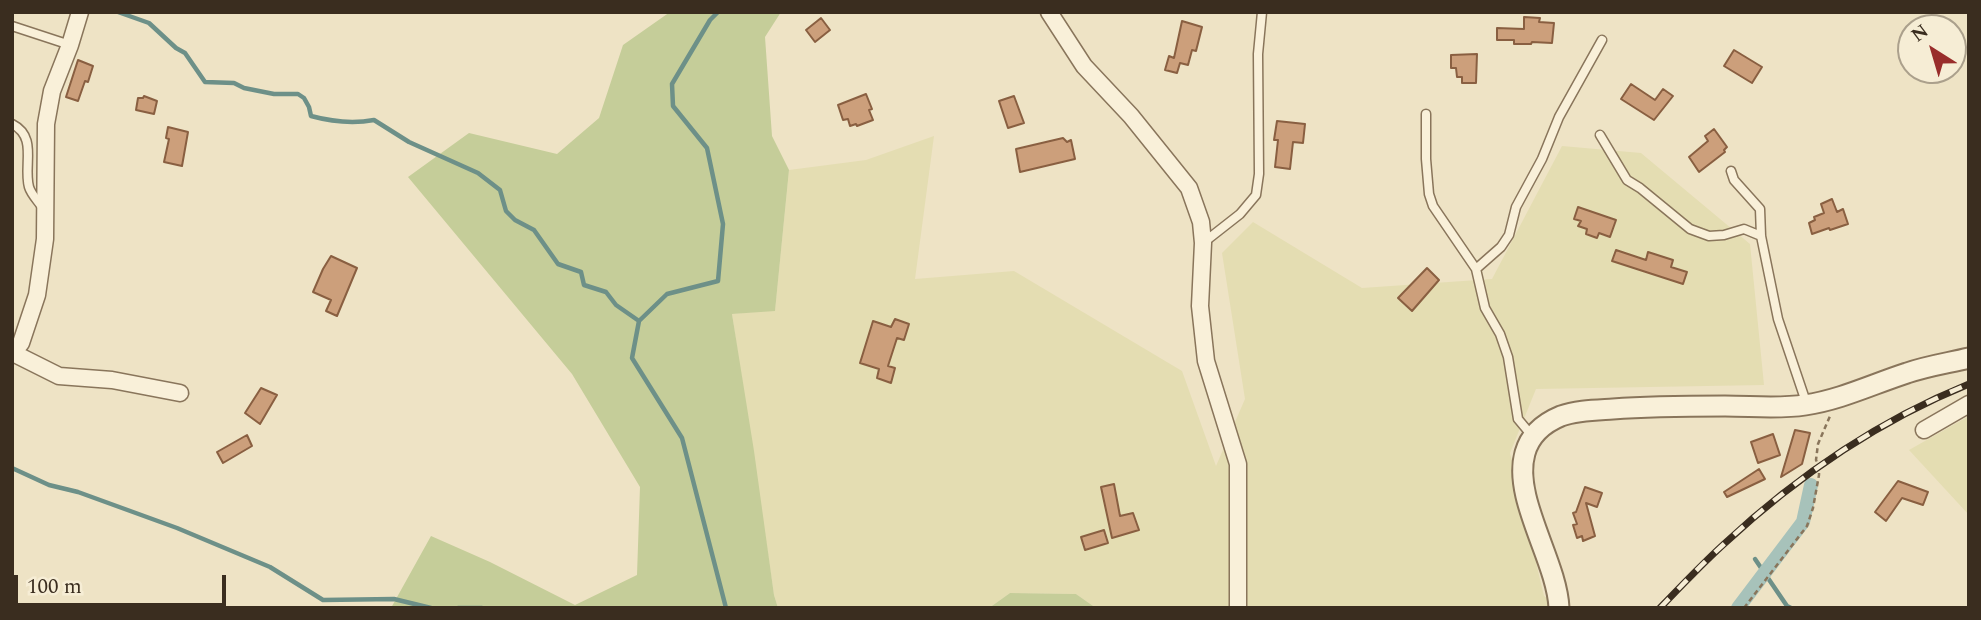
<!DOCTYPE html>
<style>
body{margin:0}
#map{position:relative;width:1981px;height:620px;overflow:hidden;background:#eee3c5;font-family:Spectral,serif}
canvas{display:block}
.frame{position:absolute;inset:0;border:14px solid #3a2d1f;pointer-events:none}
.north{position:absolute;left:1897px;top:14px;width:70px;height:70px;box-sizing:border-box;background:#f6edd5;border:2px solid #aba08c;border-radius:50%;rotate:323deg;font-size:19px;font-weight:700;line-height:28px;text-align:center;color:#3a2d1f}
.north::after{content:'';display:block;margin:auto;width:24px;height:32px;background:#992d2b;clip-path:polygon(50% 0,100% 100%,50% 72%,0 100%)}
.scale{position:absolute;left:14px;top:575px;width:212px;height:32px;box-sizing:border-box;border:4px solid #3a2d1f;border-top:0;padding-left:9px;font-size:21px;line-height:24px;white-space:nowrap;color:#3a2d1f;-webkit-text-stroke:5px #f6edd5;paint-order:stroke}
</style>
<div id="map">
<canvas width="1981" height="620"></canvas>
<div class="frame"></div>
<div class="north">N</div>
<div class="scale">100 m</div>
</div>
<script>
const g = document.querySelector('canvas').getContext('2d');
g.lineJoin = 'round';
function paint(path, color) {
  g.fillStyle = color;
  g.fill(path, 'evenodd');
}
function strokePath(path, color, width, dash) {
  g.strokeStyle = color;
  g.lineWidth = width;
  g.lineCap = dash ? 'butt' : 'round';
  g.setLineDash(dash || []);
  g.stroke(path);
}
const farmland = new Path2D(`
 M934 136 915 279 1014 271 1182 371 1216 466 1245 399 1222 253 1253 222 1362 288 1492 279 1562 146 1641 153 1750 244 1764 385 1536 389 1510 453 1544 596 1565 608H1096L1076 594 1010 593 989 608H778L774 595 732 314 775 310 789 170 866 160Z
 M1969 416V515L1909 450Z`);
const green = new Path2D(`
 M670 12H781L765 37 772 136 789 170 775 311 732 314 754 451 774 595 778 608H391L431 536 490 562 575 605 637 575 640 487 572 374 408 177 469 133 557 154 599 118 623 45Z
 M1010 593 1076 594 1096 608H989Z`);
const stream = new Path2D(`
 M118 12 149 23 176 48 185 53 205 82 234 83 244 88 274 94H298L304 98 309 107 311 116C333 122 352 124 374 120L409 142 478 173 500 190 506 211 515 220 534 230 558 264 581 272 584 285 606 292 616 305 639 321
 M718 12 710 20 672 84 673 106 707 148 723 224 718 281 667 294 639 321 632 358 682 438 726 608
 M12 468 49 485 78 492 177 528 270 567 323 600 394 599 431 608
 M1755 559 1787 606 1791 608
 M458 608H482`);
const canal = new Path2D(`
 M1738 608 1803 522 1811 485`);
const building = new Path2D(`
 M1524 17 1540 18 1539 22 1554 23 1552 43 1532 42 1531 44H1514V40H1497V28L1524 29Z
 M821 18 830 30 815 42 806 30Z
 M1182 21 1202 27 1196 51 1192 50 1188 65 1180 63 1177 73 1165 70 1169 56 1174 58Z
 M1734 50 1762 67 1752 83 1724 66Z
 M1477 54 1476 83H1462V77H1457L1456 68H1451V55Z
 M78 60 93 66 88 82 85 81 78 101 66 97Z
 M1631 84 1655 100 1663 89 1673 96 1654 120 1621 99Z
 M866 94 872 109 869 110 873 120 857 126 856 124 850 126 848 119 843 120 838 105Z
 M144 96 157 101 154 114 136 110 138 98H143Z
 M1014 96 1024 123 1008 128 999 101Z
 M1277 121 1305 124 1303 143 1293 142 1290 169 1275 167 1278 140H1274Z
 M168 127 188 132 182 166 164 162 169 139 166 138Z
 M1714 129 1727 147 1724 150 1725 152 1699 172 1689 157 1708 141 1705 136Z
 M1063 138 1067 142 1071 140 1075 159 1020 172 1016 149Z
 M1832 199 1837 212 1843 209 1848 224 1830 230 1829 228 1812 234 1809 223 1815 220 1814 217 1824 213 1821 204Z
 M1578 207 1616 220 1610 237 1599 233 1597 238 1586 234 1587 229 1578 226 1581 221 1574 219Z
 M1616 250 1646 260 1648 252 1673 260 1671 267 1687 272 1683 284 1612 261Z
 M331 256 357 268 337 316 326 311 331 300 313 292 323 269Z
 M1427 268 1439 280 1412 311 1398 298Z
 M895 319 909 324 904 340 897 338 888 366 895 368 891 383 877 378 879 369 860 363 873 321 891 327Z
 M261 388 277 395 260 424 245 413Z
 M1795 430 1810 433 1802 464 1781 477Z
 M1773 434 1780 455 1758 463 1751 442Z
 M247 435 252 446 223 463 217 452Z
 M1759 469 1765 479 1727 497 1724 492Z
 M1898 481 1928 492 1923 505 1902 498 1886 521 1875 512Z
 M1114 484 1120 516 1133 513 1139 530 1112 538 1101 487Z
 M1585 487 1602 493 1597 507 1586 503 1595 536 1583 541 1582 536 1577 538 1573 525 1577 524 1573 513 1576 512Z
 M1104 530 1108 543 1085 550 1081 537Z`);
const path = new Path2D(`
 M1744 608 1807 526 1813 508 1819 475V466L1816 460 1818 444 1830 416`);
const service = new Path2D(`
 M12 26 70 45
 M1426 114V159L1429 194 1433 206 1476 269 1485 308 1500 334 1508 357 1518 419 1533 437
 M12 124C38 137 23 165 29 187 31 194 38 201 42 207
 M1600 135 1627 180 1640 188 1690 229 1709 236 1724 235 1744 229 1761 236
 M1731 171 1734 180 1760 209 1761 236 1778 319 1807 405
 M1203 243 1240 214 1256 195 1259 174 1258 54 1262 12
 M1476 269 1501 247 1509 235 1516 207 1542 159 1559 117 1602 40`);
const minor = new Path2D(`
 M1049 12 1084 66 1131 116 1189 188 1201 222 1203 243 1200 306 1206 361 1238 464V608
 M13 353 59 376 112 380 180 393
 M12 354 21 343 37 295 45 239 46 124 52 91 70 45 80 12
 M1924 430 1969 404`);
const tertiary = new Path2D(`
 M1559 608C1557 561 1512 498 1525 453 1530 435 1544 423 1561 416 1577 410 1596 410 1613 409 1651 406 1688 406 1725 406 1752 406 1779 409 1805 405 1840 400 1873 384 1907 373 1927 366 1948 363 1969 358`);
const rail = new Path2D(`
 M1660 608C1681 586 1702 564 1724 544 1796 477 1878 421 1969 384`);
paint(farmland, '#e4ddb2');
paint(green, '#c5cd99');
strokePath(stream, '#6d9088', 4.5);
strokePath(canal, '#a7c2ba', 14);
paint(building, '#cc9f7b');
strokePath(building, '#895f41', 2);
strokePath(service, '#89755b', 11);
strokePath(minor, '#89755b', 19);
strokePath(tertiary, '#89755b', 23);
strokePath(path, '#89755b', 2.5, [5, 3.5]);
strokePath(service, '#f9f0d9', 8);
strokePath(minor, '#f9f0d9', 16);
strokePath(tertiary, '#f9f0d9', 19);
strokePath(rail, '#3a2d1f', 7);
strokePath(rail, '#f6edd5', 4.5, [13]);
</script>
